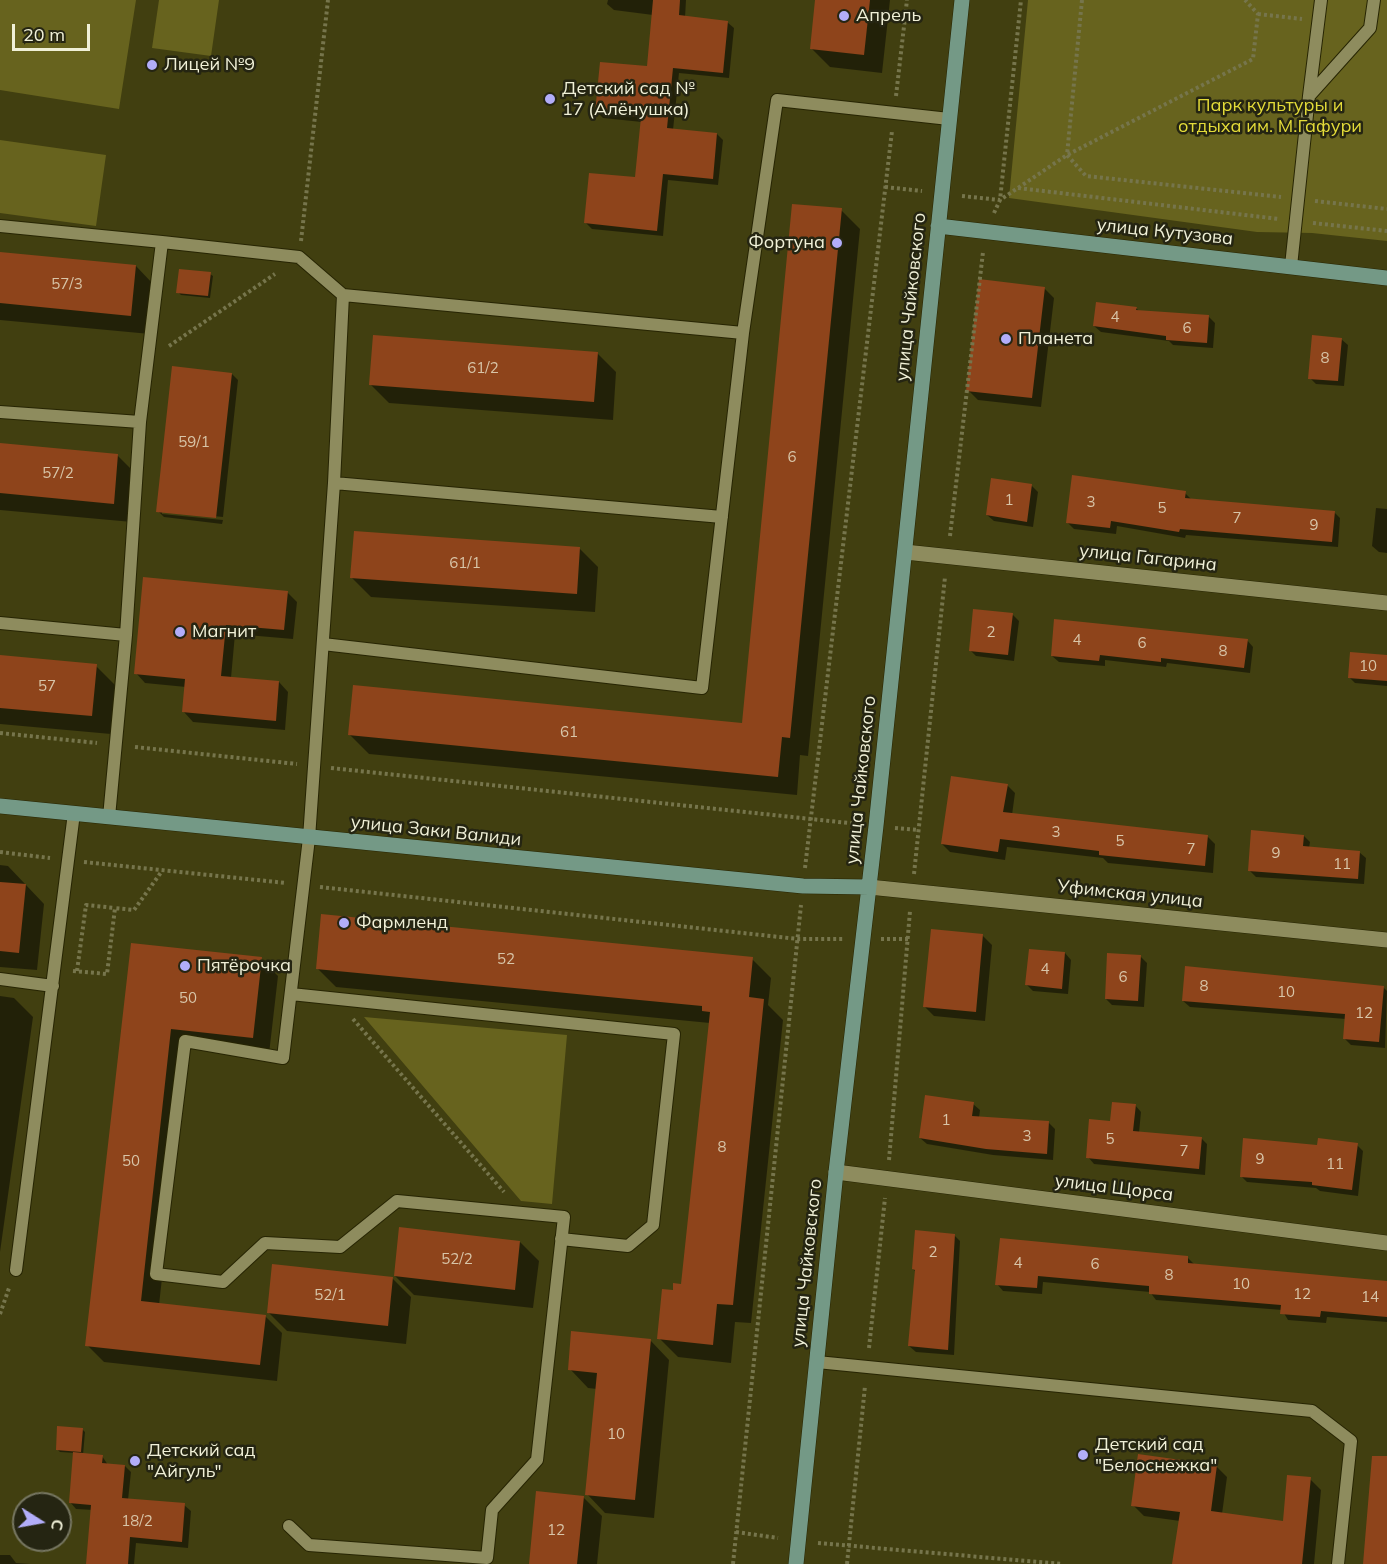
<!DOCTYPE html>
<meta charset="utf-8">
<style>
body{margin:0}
#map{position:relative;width:1387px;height:1564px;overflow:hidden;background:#413f10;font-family:Mulish,sans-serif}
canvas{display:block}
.north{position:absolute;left:12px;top:1492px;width:60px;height:60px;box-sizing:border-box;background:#252512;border:2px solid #767661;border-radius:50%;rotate:101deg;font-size:16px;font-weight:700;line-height:24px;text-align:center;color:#f0f0d7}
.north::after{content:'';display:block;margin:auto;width:21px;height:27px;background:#b2adf9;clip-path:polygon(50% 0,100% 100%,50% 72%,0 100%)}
.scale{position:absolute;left:12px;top:24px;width:78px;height:27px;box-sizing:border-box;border:3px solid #f0f0d7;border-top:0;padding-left:8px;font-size:18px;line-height:21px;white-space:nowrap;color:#f0f0d7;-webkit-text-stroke:4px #252512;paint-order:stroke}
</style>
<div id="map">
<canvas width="1387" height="1564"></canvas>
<div class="north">С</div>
<div class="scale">20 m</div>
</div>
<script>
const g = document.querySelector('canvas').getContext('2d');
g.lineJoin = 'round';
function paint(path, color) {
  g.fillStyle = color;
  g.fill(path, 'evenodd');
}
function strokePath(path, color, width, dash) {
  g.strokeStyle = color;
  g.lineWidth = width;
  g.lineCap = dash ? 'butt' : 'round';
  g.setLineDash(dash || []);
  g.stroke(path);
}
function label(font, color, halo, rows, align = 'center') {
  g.font = font + ' Mulish,sans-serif';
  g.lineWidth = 5;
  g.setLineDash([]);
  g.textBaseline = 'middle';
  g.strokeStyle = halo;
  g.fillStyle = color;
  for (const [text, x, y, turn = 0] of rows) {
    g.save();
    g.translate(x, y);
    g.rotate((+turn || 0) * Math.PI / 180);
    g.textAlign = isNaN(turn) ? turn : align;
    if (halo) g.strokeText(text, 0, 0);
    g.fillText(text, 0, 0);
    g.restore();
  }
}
const green = new Path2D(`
 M0 0H136L119 109 0 90Z
 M159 0H219L211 56 152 48Z
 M1028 0H1387V241L1312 233 1257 232 1009 198Z
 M0 140 106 155 96 226 0 213Z
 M364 1017 567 1035 552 1204 521 1201Z`);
const shadow = new Path2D(`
 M608 0H686L685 18 727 22 734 28 729 78 679 73 673 130 717 134 723 140 718 185 668 180 663 236 592 229 586 223 636 179 642 122 603 118 597 112 648 68 653 15 614 10 607 4Z
 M816 0H890L882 73 830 67 811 48Z
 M841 210 860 229 808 756 800 755 797 795 369 754 350 735 743 724Z
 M0 254 136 266 154 285 150 334 0 320Z
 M210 274 213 276 210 298 181 295 178 292Z
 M1044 288 1054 298 1041 407 978 400 968 390Z
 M1136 308 1139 311 1209 317 1215 323 1213 348 1173 345 1169 341 1101 332 1094 326Z
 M1341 339 1348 345 1344 386 1316 384 1310 378Z
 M597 353 616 372 613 420 389 403 371 385Z
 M232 374 238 380 223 517 162 511V514L223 520 222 524 164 517 158 511Z
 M0 444 117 455 136 474 132 522 0 510Z
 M1032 486 1038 492 1033 527 994 521 987 515Z
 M1185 493 1191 499 1334 512 1340 518 1338 547 1186 535 1185 538 1117 526 1116 534 1074 529 1068 523Z
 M1376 508 1387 509V553L1379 552 1372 546Z
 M579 548 598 567 595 612 371 597 352 578Z
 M287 592 297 602 293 639 235 634 231 678 279 682 288 692 285 730 193 722 184 712 186 687 145 683 136 673Z
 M1013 615 1019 621 1014 661 976 656 970 650Z
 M1247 640 1253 647 1250 673 1167 663 1166 667 1105 660V666L1059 662 1052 656Z
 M1387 656V686L1355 683 1349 677Z
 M0 657 96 666 115 685 111 734 0 724Z
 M1007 785 1015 793 1012 815 1207 836 1215 844 1213 873 1108 863 1103 858 1007 847 1005 860 950 852 942 844Z
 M1304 836 1310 842 1309 848 1359 852 1366 858 1364 884 1256 877 1250 871Z
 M0 865 8 866 44 904 37 970 0 967Z
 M982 935 992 945 985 1021 934 1016 925 1007Z
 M132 945 261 959 278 976 269 1054 188 1045 159 1305 265 1316 282 1333 277 1381 104 1362 87 1345Z
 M1065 953 1071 960 1068 994 1033 991 1027 985Z
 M1140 956 1147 963 1144 1007 1112 1005 1106 999Z
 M752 959 771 978 768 1005 783 1020 751 1323 735 1322 731 1363 678 1357 659 1338 674 1292 683 1286 710 1023 336 987 317 968Z
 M1186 968 1383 987 1387 991 1385 1048 1351 1045 1345 1039 1346 1019 1190 1007 1183 1001Z
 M0 996 14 998 33 1017 0 1252Z
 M973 1104 980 1110 979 1118 1049 1123 1055 1129 1053 1160 993 1155 927 1144 920 1138Z
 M1135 1105 1141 1112 1139 1133 1201 1138 1207 1144 1205 1175 1094 1164 1088 1157 1111 1122Z
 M1357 1145 1363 1151 1358 1196 1320 1191 1316 1188 1247 1182 1241 1176 1318 1146Z
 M954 1235 960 1241 954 1355 916 1352 909 1346 916 1272 913 1269Z
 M1001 1239 1188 1258 1194 1264 1387 1283V1322L1327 1317 1326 1323 1288 1320 1282 1310 1156 1300 1150 1292 1043 1282 1042 1294 1003 1291 997 1284Z
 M520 1242 539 1261 533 1308 414 1295 395 1276Z
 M392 1278 411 1297 406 1344 287 1331 268 1312Z
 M651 1341 669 1360 654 1518 605 1513 587 1494 597 1389 588 1388 570 1369Z
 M82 1429 85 1432 83 1455 102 1456 108 1465 125 1466 131 1472 128 1500 184 1505 191 1511 188 1548 136 1543 134 1564H88L93 1510 76 1509 70 1502 75 1453 60 1452 57 1449Z
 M1216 1466 1227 1477 1222 1514 1284 1523 1310 1479 1321 1490 1314 1564H1174L1180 1521 1144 1516 1133 1505Z
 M583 1497 602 1516 597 1564H531Z
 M0 1555H10L16 1563 30 1564H0Z`);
const building = new Path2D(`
 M653 0H680L679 15 728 21 723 73 673 68 667 128 717 133 713 179 663 174 657 231 584 223 589 173 635 177 641 117 595 113 600 62 647 66Z
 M815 0H870L864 55 810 49Z
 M792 204 842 208 790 738 782 737 778 777 348 735 353 685 742 723Z
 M0 252 136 265 131 316 0 303Z
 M179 269 211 272 208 296 176 293Z
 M979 279 1045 287 1032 398 966 391Z
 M1096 302 1137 307 1136 310 1209 315 1207 343 1166 340V336L1093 326Z
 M373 335 598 352 594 402 369 385Z
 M1312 335 1342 338 1338 381 1308 379Z
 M172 366 232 373 216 518 156 512Z
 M0 443 118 454 114 504 0 493Z
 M1072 475 1186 491 1185 498 1335 511 1332 542 1180 529 1179 532 1111 521 1110 528 1066 523Z
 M991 478 1032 484 1027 522 986 515Z
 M354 531 580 547 577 594 350 578Z
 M143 577 288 591 284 630 226 625 221 676 279 681 276 721 182 712 185 679 134 674Z
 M973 609 1013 613 1008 655 969 651Z
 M1054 619 1248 639 1244 668 1161 658V662L1100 655 1099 661 1051 656Z
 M1350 652 1387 655V681L1348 678Z
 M0 655 97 664 92 716 0 708Z
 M951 776 1008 784 1003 812 1208 835 1205 866 1099 855V851L1000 839 998 852 941 844Z
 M1251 830 1304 835 1303 846 1360 851 1358 879 1248 871Z
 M0 882 26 884 19 953 0 951Z
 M321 914 753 957 749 997 764 999 733 1305 717 1304 713 1345 657 1339 662 1289 673 1290V1283L681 1284 710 1012 702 1011V1006L316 969Z
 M931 929 983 934 976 1012 923 1007Z
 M131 943 262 957 253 1038 171 1029 141 1301 266 1315 260 1365 85 1346Z
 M1029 949 1065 952 1062 989 1025 985Z
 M1107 953 1141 955 1138 1001 1105 999Z
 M1185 966 1384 986 1379 1042 1343 1039 1345 1014 1182 1001Z
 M925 1095 974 1102 972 1116 1049 1121 1047 1154 986 1149 919 1138Z
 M1112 1102 1136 1104 1133 1131 1202 1137 1199 1169 1086 1158 1089 1119 1110 1121Z
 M1243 1138 1317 1145 1318 1138 1358 1143 1352 1190 1312 1185V1182L1240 1177Z
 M399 1227 520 1241 515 1290 394 1276Z
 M915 1230 955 1234 948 1350 908 1346 915 1270 912 1269Z
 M1000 1238 1188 1256V1263L1387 1281V1317L1321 1311 1320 1317 1280 1314 1281 1305 1149 1294V1286L1038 1276 1037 1288 995 1285Z
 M272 1264 393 1277 388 1326 267 1313Z
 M571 1331 651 1339 635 1500 585 1495 597 1373 568 1370Z
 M57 1426 83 1428 81 1452 56 1450Z
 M73 1452 103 1455 102 1463 125 1465 122 1498 185 1503 182 1542 130 1537 128 1564H86L91 1505 69 1503Z
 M1138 1454 1217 1465 1211 1511 1283 1521 1287 1475 1311 1477 1302 1564H1172L1180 1512 1131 1506Z
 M1372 1456H1387V1564H1363Z
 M536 1491 584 1496 577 1564H529Z`);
const path = new Path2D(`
 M1082 0 1067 155 1086 176 1281 197
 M1258 14 1302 19
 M896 96 907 0
 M885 187 922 191
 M1018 188 1279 219
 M962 196 1000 200 1067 155 1253 59 1258 14 1245 0
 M1315 201 1387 209
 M994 213 1000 200 1021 0
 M1313 223 1387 231
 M301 241 328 0
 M169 346 275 274
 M950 536 983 252
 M0 733 97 743
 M135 747 297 764
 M331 768 858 824
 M895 828 918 830
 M0 852 50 858
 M84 862 286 883
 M805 868 892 131
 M914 874 945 577
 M320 887 798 939H844
 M881 939H908
 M73 971 107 974 115 908 134 910 162 871
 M77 971 86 905 115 908
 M353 1019 504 1192
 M889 1160 910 911
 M0 1314 9 1288
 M869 1348 885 1198
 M736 1532 778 1538
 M818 1543 1062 1564
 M733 1564 801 905
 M847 1564 865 1386`);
const lane = new Path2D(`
 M1309 96 1321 0
 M0 226 162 242 140 422 126 635 109 817
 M162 242 299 257 343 295 743 333
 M1291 266 1309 96 1370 28 1374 0
 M0 412 140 422
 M334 483 722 517
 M0 623 126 635
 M323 644 702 688 743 333 777 100 949 119
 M0 979 53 986
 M291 994 674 1034 653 1225 628 1246 561 1239
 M16 1270 74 813
 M817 1362 1312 1411 1351 1441 1338 1564
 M289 1526 309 1545 487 1558 492 1510 537 1460 564 1217 397 1201 340 1247 265 1243 223 1282 156 1274 185 1041 283 1058 309 838 334 483 343 295`);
const street = new Path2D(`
 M905 552 1387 603
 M869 887 1387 940
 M836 1172 1387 1243`);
const secondary = new Path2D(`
 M938 226 1387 278
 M0 806 803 886 869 887
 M796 1564 836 1172 876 826 962 0`);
const markers = [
 [844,16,6,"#b2adf9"],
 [152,65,6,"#b2adf9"],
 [550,99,6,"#b2adf9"],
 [837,243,6,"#b2adf9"],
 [1006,339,6,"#b2adf9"],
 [180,632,6,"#b2adf9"],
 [344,923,6,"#b2adf9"],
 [185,966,6,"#b2adf9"],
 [1083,1455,6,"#b2adf9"],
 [135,1461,6,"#b2adf9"]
];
const numberNames = [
 ["57/3",67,284],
 ["4",1115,317],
 ["6",1187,328],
 ["8",1325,358],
 ["61/2",483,368],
 ["59/1",194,442],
 ["6",792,457],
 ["57/2",58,473],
 ["1",1009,500],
 ["3",1091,502],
 ["5",1162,508],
 ["7",1237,518],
 ["9",1314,525],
 ["61/1",465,563],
 ["2",991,632],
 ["4",1077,640],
 ["6",1142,643],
 ["8",1223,651],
 ["10",1368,666],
 ["57",47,686],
 ["61",569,732],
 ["3",1056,832],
 ["5",1120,841],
 ["7",1191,849],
 ["9",1276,853],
 ["11",1342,864],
 ["52",506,959],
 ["4",1045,969],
 ["6",1123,977],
 ["8",1204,986],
 ["10",1286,992],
 ["50",188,998],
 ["12",1364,1013],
 ["1",946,1120],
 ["3",1027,1136],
 ["5",1110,1139],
 ["8",722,1147],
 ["7",1184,1151],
 ["9",1260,1159],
 ["50",131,1161],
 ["11",1335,1164],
 ["2",933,1252],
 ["52/2",457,1259],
 ["4",1018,1263],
 ["6",1095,1264],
 ["8",1169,1275],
 ["10",1241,1284],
 ["12",1302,1294],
 ["52/1",330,1295],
 ["14",1370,1297],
 ["10",616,1434],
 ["18/2",137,1521],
 ["12",556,1530]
];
const poiNames = [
 ["Апрель",856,16],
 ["Лицей №9",164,65],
 ["Детский сад №",562,89],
 ["17 (Алёнушка)",562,110],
 ["Фортуна",825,243,"right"],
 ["Планета",1018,339],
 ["Магнит",192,632],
 ["Фармленд",356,923],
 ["Пятёрочка",197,966],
 ["Детский сад",1095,1445],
 ["\"Белоснежка\"",1095,1466],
 ["Детский сад",147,1451],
 ["\"Айгуль\"",147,1472]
];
const parkNames = [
 ["Парк культуры и",1270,106],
 ["отдыха им. М.Гафури",1270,127]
];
const streetNames = [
 ["улица Кутузова",1165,232,6],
 ["улица Чайковского",911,297,-84],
 ["улица Гагарина",1148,558,6],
 ["улица Чайковского",861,780,-84],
 ["улица Заки Валиди",436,831,6],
 ["Уфимская улица",1130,894,6],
 ["улица Щорса",1114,1188,7],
 ["улица Чайковского",807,1263,-84]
];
paint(green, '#67631e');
paint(shadow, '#0007');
paint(building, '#8e441b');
strokePath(lane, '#272503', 14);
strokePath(street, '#272503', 16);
strokePath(secondary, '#272503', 16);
strokePath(path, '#76754c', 4, [3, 3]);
strokePath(lane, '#8e8c5e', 12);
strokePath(street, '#8e8c5e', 15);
strokePath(secondary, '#749986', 15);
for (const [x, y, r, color] of markers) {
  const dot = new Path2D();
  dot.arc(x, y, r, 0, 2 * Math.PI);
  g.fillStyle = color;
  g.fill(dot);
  strokePath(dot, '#252512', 2);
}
label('15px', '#d8c5a8', null, numberNames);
label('18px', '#f0f0d7', '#252512', poiNames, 'left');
label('18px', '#e4dc39', '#252512', parkNames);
label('18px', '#f0f0d7', '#252512', streetNames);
</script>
